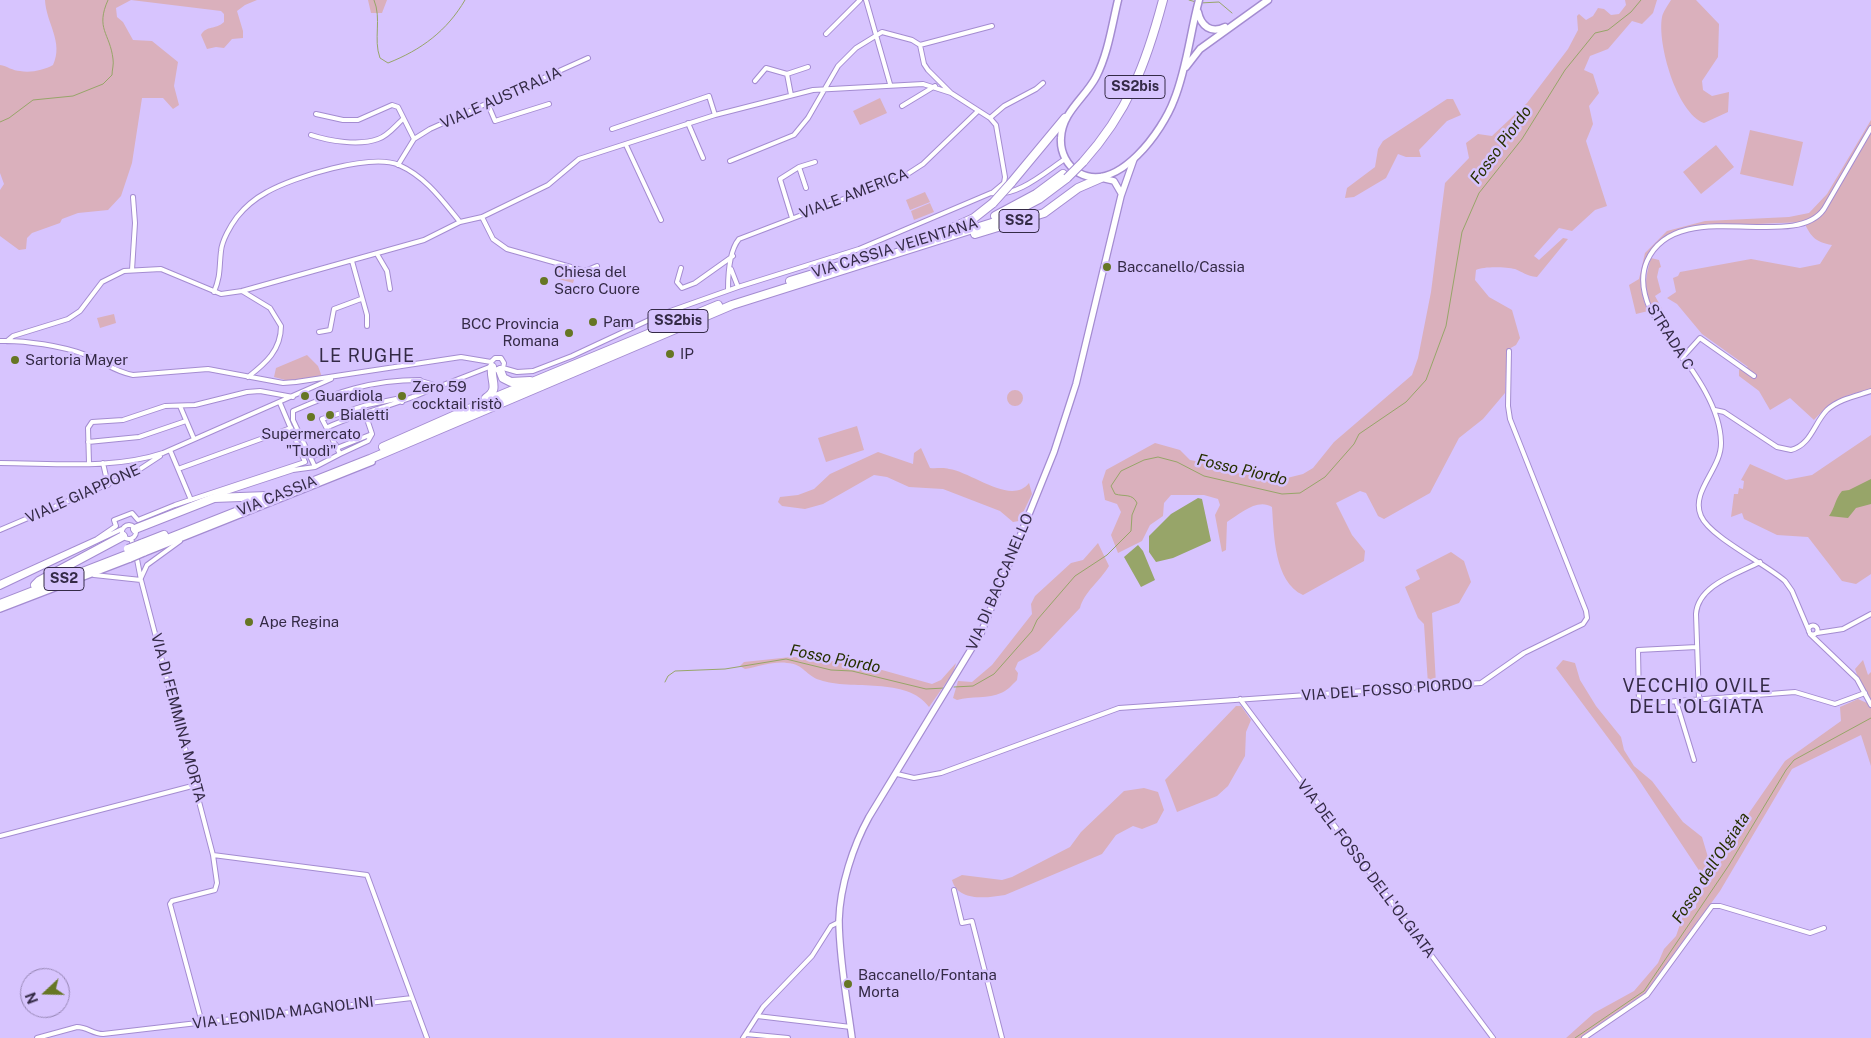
<!DOCTYPE html>
<meta charset="utf-8">
<style>
body{margin:0}
#map{position:relative;width:1871px;height:1038px;overflow:hidden;background:#d7c4fe;font-family:"Public Sans",sans-serif}
canvas{display:block}
.north{position:absolute;left:20px;top:968px;width:50px;height:50px;box-sizing:border-box;background:#d7c4fe;border:1px solid #9686b4;border-radius:50%;rotate:249deg;font-size:14px;font-weight:700;line-height:20px;text-align:center;color:#342a46}
.north::after{content:'';display:block;margin:auto;width:18px;height:22px;background:#667624;clip-path:polygon(50% 0,100% 100%,50% 72%,0 100%)}
</style>
<div id="map">
<canvas width="1871" height="1038"></canvas>
<div class="north">N</div>
</div>
<script>
const g = document.querySelector('canvas').getContext('2d');
g.lineJoin = 'round';
function paint(path, color) {
  g.fillStyle = color;
  g.fill(path, 'evenodd');
}
function strokePath(path, color, width, dash) {
  g.strokeStyle = color;
  g.lineWidth = width;
  g.lineCap = dash ? 'butt' : 'round';
  g.setLineDash(dash || []);
  g.stroke(path);
}
function label(font, color, halo, rows, align = 'center') {
  g.font = font + ' "Public Sans",sans-serif';
  g.lineWidth = 5;
  g.setLineDash([]);
  g.textBaseline = 'middle';
  g.strokeStyle = halo;
  g.fillStyle = color;
  for (const [text, x, y, turn = 0] of rows) {
    g.save();
    g.translate(x, y);
    g.rotate((+turn || 0) * Math.PI / 180);
    g.textAlign = isNaN(turn) ? turn : align;
    if (halo) g.strokeText(text, 0, 0);
    g.fillText(text, 0, 0);
    g.restore();
  }
}
const green = new Path2D(`
 M45 0H257L245 5 237 11 243 31V38L232 39 224 48 216 47 207 49 201 35C206 25 216 30 224 22V14L221 11 131 0 116 8 117 17 123 22 133 40 152 41 178 62 174 86 179 105 173 109 163 98H142L132 163 121 196 108 210 78 213 62 219 60 223 32 233 27 238 26 249 19 250 0 236V190L4 184 0 173V65C7 66 13 71 20 71 31 73 44 70 53 65 64 42 46 23 45 0Z
 M368 0H387L382 13H371Z
 M1625 0H1657L1653 13 1642 24 1632 21 1608 49 1590 56 1584 70 1593 74 1599 93 1589 106 1593 124 1586 141 1607 206 1595 210 1572 231 1559 228 1534 256 1539 260 1563 238 1568 239 1537 277C1526 276 1523 272 1515 269 1506 267 1484 266 1476 270L1475 280 1489 297 1512 310 1520 338 1516 345 1507 350 1505 393 1483 419 1459 438 1430 493 1384 519 1378 516 1366 493 1360 491 1336 503 1352 535 1365 551 1364 561 1303 595C1274 582 1274 534 1272 507 1257 498 1240 514 1227 522L1226 550 1222 552 1215 515 1220 505 1218 499 1204 495H1171L1164 503 1163 516 1150 525 1142 541 1118 553 1111 535 1121 512 1117 504 1105 500 1102 482 1106 470 1155 443 1180 450 1190 460 1211 464 1220 470 1279 480 1303 474 1313 468 1334 442 1412 375 1418 358 1431 292 1445 183 1469 158 1466 143 1478 134 1492 136 1527 103 1568 49 1578 30 1577 16 1579 14 1586 20 1593 16 1598 8 1604 9 1611 15 1619 14 1626 5Z
 M1671 0H1696L1719 24 1718 57 1702 81 1703 90 1712 96 1729 92 1728 112 1704 123C1677 113 1657 44 1662 17 1663 12 1668 5 1671 0Z
 M880 98 887 113 860 125 853 111Z
 M1447 99H1453L1461 115 1447 121 1419 150 1421 157H1406L1398 154 1386 178 1354 197 1345 198 1347 188 1375 167 1378 149 1383 141Z
 M1871 120V389C1845 395 1832 400 1814 420L1790 398 1770 410 1759 391 1739 376V370L1748 367 1702 334 1677 304 1667 298 1676 292 1673 278 1678 276 1680 272 1751 259 1800 268 1820 264 1832 245C1815 242 1811 237 1804 222L1687 227C1647 240 1630 273 1648 311L1636 314 1629 285 1639 279 1645 253 1667 231 1705 221 1789 217 1809 213 1827 194Z
 M1750 130 1803 142 1793 186 1740 174Z
 M1716 145 1734 167 1701 194 1683 172Z
 M925 192 930 202 910 210 906 200Z
 M930 203 934 212 914 220 911 211Z
 M1651 258 1659 260 1661 267 1659 268 1657 277 1661 292 1655 296 1665 314 1659 319C1644 295 1643 285 1651 258Z
 M558 267 576 273 573 283 555 278Z
 M114 314 116 323 100 328 97 318Z
 M307 355 318 366 322 377 289 381 274 377 276 368Z
 M1007 398a8 8 0 1 1 16 0a8 8 0 1 1-16 0Z
 M857 426 864 450 826 462 818 438Z
 M1871 435V574L1856 584 1842 581 1808 537 1777 535 1744 519 1742 513 1731 517 1734 494H1738L1739 488 1743 489 1744 481 1741 480 1750 464 1786 480 1812 475Z
 M921 448 930 468C936 469 943 467 949 469 972 472 1011 506 1029 483L1032 494 1019 521 1013 522 1000 511 943 489 909 487 887 477 874 475 823 504 805 509 782 506 778 502 780 497 798 495 814 489 830 474 878 452 913 464 914 453Z
 M1098 543 1109 566C1100 581 1084 592 1080 608L1039 651 1018 662 1015 669 1018 673 1017 680C1012 685 1007 691 1001 693 989 699 971 696 957 700L953 698 958 681 972 682 992 665 1032 614 1031 604 1035 596 1071 563 1083 560Z
 M1451 552 1464 561 1471 582 1459 603 1432 613 1436 684H1428L1424 624 1418 618 1405 587 1420 579 1416 570Z
 M791 657 814 658 882 670 932 684 941 680 956 663 953 673 929 707C907 676 851 691 820 680 806 676 804 664 787 663 774 661 758 667 745 669L740 666 744 662Z
 M1563 660 1575 663 1580 680 1596 706 1621 737 1624 750 1634 766 1652 781 1683 822 1702 837 1713 874 1719 866 1731 839 1785 761 1841 721 1840 707 1858 699 1867 703 1855 669 1863 660 1868 675 1871 672V766L1861 735 1792 769 1720 891 1646 993 1581 1038H1566L1594 1013 1634 991 1658 963 1664 949 1676 936 1683 916 1696 908 1697 891 1707 886 1709 881 1702 875 1635 774 1556 668Z
 M1236 706H1241L1251 720 1246 732 1245 756 1228 786 1217 796 1177 812 1165 780Z
 M1144 788 1158 792 1164 810 1157 823 1142 829 1133 826 1116 835 1102 854 1005 895C987 898 958 902 952 880L962 875 1002 880 1012 877 1070 847 1081 832 1124 791Z`);
const water = new Path2D(`
 M1871 479V504L1856 508 1848 518 1829 516C1835 508 1835 499 1842 491L1849 490Z
 M1198 498 1202 499 1211 541 1173 558 1156 562 1149 552V536L1171 514Z
 M1138 545 1143 551 1155 580 1141 587 1124 557Z`);
const stream = new Path2D(`
 M374 0C382 19 373 39 380 58L388 63C421 50 447 31 465 0
 M1189 0 1196 2
 M1200 3 1219 2 1232 13
 M0 122 9 118 33 100 73 96 103 84 112 75C112 70 114 64 113 59 110 33 95 29 108 0
 M665 682 668 676 675 671 725 669 786 659 831 670 852 671 926 689 945 688
 M954 687 973 686 994 674 1032 631 1037 620 1075 576 1107 555 1131 531 1132 515 1137 503C1132 493 1125 497 1115 494L1111 486 1121 471 1144 460 1158 457 1177 462 1204 476 1282 494 1300 493 1325 477 1354 444 1359 434 1406 402 1426 380 1446 326 1462 232 1479 193 1522 139 1565 70 1595 33 1608 30 1631 12 1641 0
 M1575 1038 1644 991 1729 865 1786 770 1794 760 1871 718`);
const street = new Path2D(`
 M866 0 890 84
 M826 34 860 0
 M920 45 992 26
 M787 74 791 95
 M755 81 766 68 787 74 808 67
 M487 102 495 121 549 104
 M902 106 935 86
 M316 114 343 120H358L392 105 398 107 414 139
 M990 118 1004 106 1036 89 1043 83
 M688 123 703 158
 M612 129 709 96 715 115
 M311 135C329 141 359 146 378 139 388 136 396 125 403 119
 M626 145 661 220
 M730 161 794 135 808 118 838 66 856 48 882 32 912 40 920 45 924 64 928 70 951 93 990 118 996 125 1005 177 1004 183 992 193
 M398 165 414 139 430 129 588 58
 M799 167 806 188
 M482 217 493 239 507 249 585 271 597 266
 M792 218 780 179 799 167 815 162
 M377 254 387 271 390 289
 M352 261 367 315V326
 M681 268 677 282 682 288 695 283 733 256
 M731 269 738 287
 M132 270 135 223 133 197
 M728 290C728 275 729 251 739 239L906 175 923 164 978 111
 M242 291 270 308 281 326C281 350 266 363 248 377
 M214 292C221 275 219 268 221 251 222 240 231 225 237 217 245 207 256 198 267 192 293 177 371 153 399 165 426 177 442 200 460 222
 M319 332 330 330 334 309 361 299
 M0 341C24 340 63 346 86 355 102 361 115 372 133 375L208 369 283 383 296 382 461 357 491 362
 M7 341 13 336 68 319 80 311 102 282 124 271 161 269 221 294 242 291 424 240 460 222 482 217 548 185 579 159 715 115 813 90 923 84 951 93
 M1682 358 1700 338 1754 376
 M491 362 492 367 497 370 503 368 517 372 533 371 572 356 662 314 738 287 859 249 991 193C1017 198 1045 172 1065 159
 M491 362 495 358H501L504 363 503 368
 M421 381 441 387
 M425 392 492 366
 M180 406 194 439
 M1715 410 1724 412 1777 447 1791 450C1811 445 1814 423 1827 410 1839 399 1856 396 1871 391
 M328 427C359 413 393 406 425 392V387L420 380C371 380 336 392 293 411V420L315 467 340 454 322 419 367 405 401 398 402 402
 M88 442 139 437 186 421
 M337 448 372 434
 M170 450 191 500
 M340 454 368 441 372 434 365 413
 M311 457 336 445
 M0 463C53 463 112 470 163 453L331 379
 M89 463 88 428 92 422 123 420 165 406 195 405 247 392 260 391 293 397
 M103 463 108 485
 M178 469 291 428
 M217 495 293 470 315 467
 M122 532a7 7 0 1 1 14 0a7 7 0 1 1-14 0Z
 M0 530 134 473 160 456
 M131 539 134 547
 M136 554 141 580 213 855 217 883 215 890 172 901 170 904 202 1023
 M94 575 141 580
 M141 578 147 565 180 541
 M0 583 97 539 116 526 114 520 132 513 138 520 175 505 305 462 280 403
 M0 587 122 529
 M1808.5 630a4.5 4.5 0 1 1 9 0a4.5 4.5 0 1 1-9 0Z
 M1809 631 1792 591 1785 581C1766 564 1710 537 1701 516 1690 491 1722 469 1721 442 1720 395 1673 348 1650 309 1643 293 1640 277 1647 261 1677 194 1794 253 1824 209L1871 128
 M1817 633 1843 629 1871 614
 M1810 634 1857 679 1871 705
 M1697 647 1638 650 1639 704 1795 692 1835 704 1865 693
 M1240 699 1493 1038
 M1699 699 1696 614C1698 585 1737 574 1760 562
 M1676 701 1694 760
 M897 774 914 778 941 773 1119 708 1481 683 1524 653 1583 624 1587 618 1586 611 1510 419 1508 406 1509 351
 M0 836 196 785
 M213 855 367 875 427 1038
 M954 890 962 923 972 921 1002 1038
 M757 1016 851 1027
 M746 1034 788 1038
 M37 1038 77 1027C87 1027 93 1034 103 1034L412 998
 M743 1038 763 1007 812 956 831 926 839 922
 M1584 1038 1647 995 1712 906H1720L1810 933 1824 928`);
const secondary = new Path2D(`
 M1101 178 1114 181 1121 193
 M144 553 372 462
 M0 609 130 559
 M852 1038C847 1001 839 957 839 920 840 886 853 846 869 817L981 633 1025 524 1054 452 1076 384 1121 196 1134 159`);
const primary = new Path2D(`
 M1118 0C1112 25 1108 54 1096 77 1085 98 1062 112 1061 138 1060 152 1067 166 1079 173 1118 194 1163 130 1174 100 1187 68 1190 33 1199 0
 M1198 12C1201 26 1211 34 1225 27
 M1186 67 1200 49 1268 0`);
const highway = new Path2D(`
 M1083 162C1128 112 1146 64 1163 0
 M1011 183 1065 118
 M995 216 1036 194 1063 174
 M975 234 1044 213 1078 188 1101 178
 M926 240 974 218 993 203
 M790 281 846 264
 M500 370 503 378 511 382 530 381
 M486 398C500 389 490 381 492 367
 M383 447 496 397 718 305
 M135 529 214 498 267 496
 M141 544 164 535
 M142 549 370 459 732 305 995 222 1039 199 1067 178
 M35 585 39 581 123 536
 M0 604 129 554`);
const secondaryBridge = new Path2D(`
 M130 559 144 553`);
const highwayBridge = new Path2D(`
 M1067 178 1083 162
 M993 203 1011 183
 M128 549 141 544
 M129 554 142 549`);
const markers = [
 [1107,267,5,"#667624"],
 [544,281,5,"#667624"],
 [593,322,5,"#667624"],
 [569,333,5,"#667624"],
 [670,354,5,"#667624"],
 [15,360,5,"#667624"],
 [305,396,5,"#667624"],
 [402,396,5,"#667624"],
 [330,415,5,"#667624"],
 [311,417,5,"#667624"],
 [249,622,5,"#667624"],
 [848,984,5,"#667624"]
];
const shields = [
 [1135,87,60],
 [1019,221,40],
 [678,321,60],
 [64,579,40]
];
const shieldNames = [
 ["SS2bis",1135,87],
 ["SS2",1019,221],
 ["SS2bis",678,321],
 ["SS2",64,579]
];
const streetNames = [
 ["VIALE AUSTRALIA",501,98,-24],
 ["VIALE AMERICA",854,194,-21],
 ["VIA CASSIA VEIENTANA",895,248,-17],
 ["STRADA C",1670,337,58],
 ["VIALE GIAPPONE",83,494,-24],
 ["VIA CASSIA",277,496,-22],
 ["VIA DI BACCANELLO",1000,582,-67],
 ["VIA DEL FOSSO PIORDO",1387,690,-4],
 ["VIA DI FEMMINA MORTA",178,718,75],
 ["VIA DEL FOSSO DELL'OLGIATA",1366,869,53],
 ["VIA LEONIDA MAGNOLINI",283,1013,-7]
];
const poiNames = [
 ["Baccanello/Cassia",1117,267],
 ["Chiesa del",554,272],
 ["Sacro Cuore",554,289],
 ["Pam",603,322],
 ["BCC Provincia",559,324,"right"],
 ["Romana",559,341,"right"],
 ["IP",680,354],
 ["Sartoria Mayer",25,360],
 ["Zero 59",412,387],
 ["cocktail ristò",412,404],
 ["Guardiola",315,396],
 ["Bialetti",340,415],
 ["Supermercato",311,434,"center"],
 ["\"Tuodì\"",311,451,"center"],
 ["Ape Regina",259,622],
 ["Baccanello/Fontana",858,975],
 ["Morta",858,992]
];
const waterNames = [
 ["Fosso Piordo",1501,145,-54],
 ["Fosso Piordo",1242,470,13],
 ["Fosso Piordo",835,659,11],
 ["Fosso dell’Olgiata",1711,868,-57]
];
const quarterNames = [
 ["LE RUGHE",367,356],
 ["VECCHIO OVILE",1697,686],
 ["DELL'OLGIATA",1697,707]
];
paint(green, '#dab0bc');
paint(water, '#97a569');
strokePath(stream, '#97a569', 1);
strokePath(street, '#a48cd1', 6);
strokePath(secondary, '#a48cd1', 8);
strokePath(primary, '#a48cd1', 9);
strokePath(highway, '#a48cd1', 10);
strokePath(street, '#fff', 4);
strokePath(secondary, '#fff', 5.5);
strokePath(primary, '#fff', 6);
strokePath(highway, '#fff', 8);
strokePath(secondaryBridge, '#a48cd1', 8, []);
strokePath(highwayBridge, '#a48cd1', 10, []);
strokePath(secondaryBridge, '#fff', 5.5);
strokePath(highwayBridge, '#fff', 8);
for (const [x, y, r, color] of markers) {
  const dot = new Path2D();
  dot.arc(x, y, r, 0, 2 * Math.PI);
  g.fillStyle = color;
  g.fill(dot);
  strokePath(dot, '#d7c4fe', 2);
}
for (const [x, y, w] of shields) {
  const box = new Path2D();
  box.roundRect(x - w / 2, y - 11.5, w, 23, 4);
  g.fillStyle = '#d7c4fe';
  g.fill(box);
  strokePath(box, '#342a46', 1);
}
label('bold 14px', '#342a46', null, shieldNames);
label('15px', '#342a46', '#d7c4fe', streetNames);
label('15px', '#342a46', '#d7c4fe', poiNames, 'left');
label('italic 16px', '#273000', '#d7c4fe', waterNames);
g.letterSpacing = '1px';
label('18px', '#342a46', '#d7c4fe', quarterNames);
g.letterSpacing = '0px';
</script>
